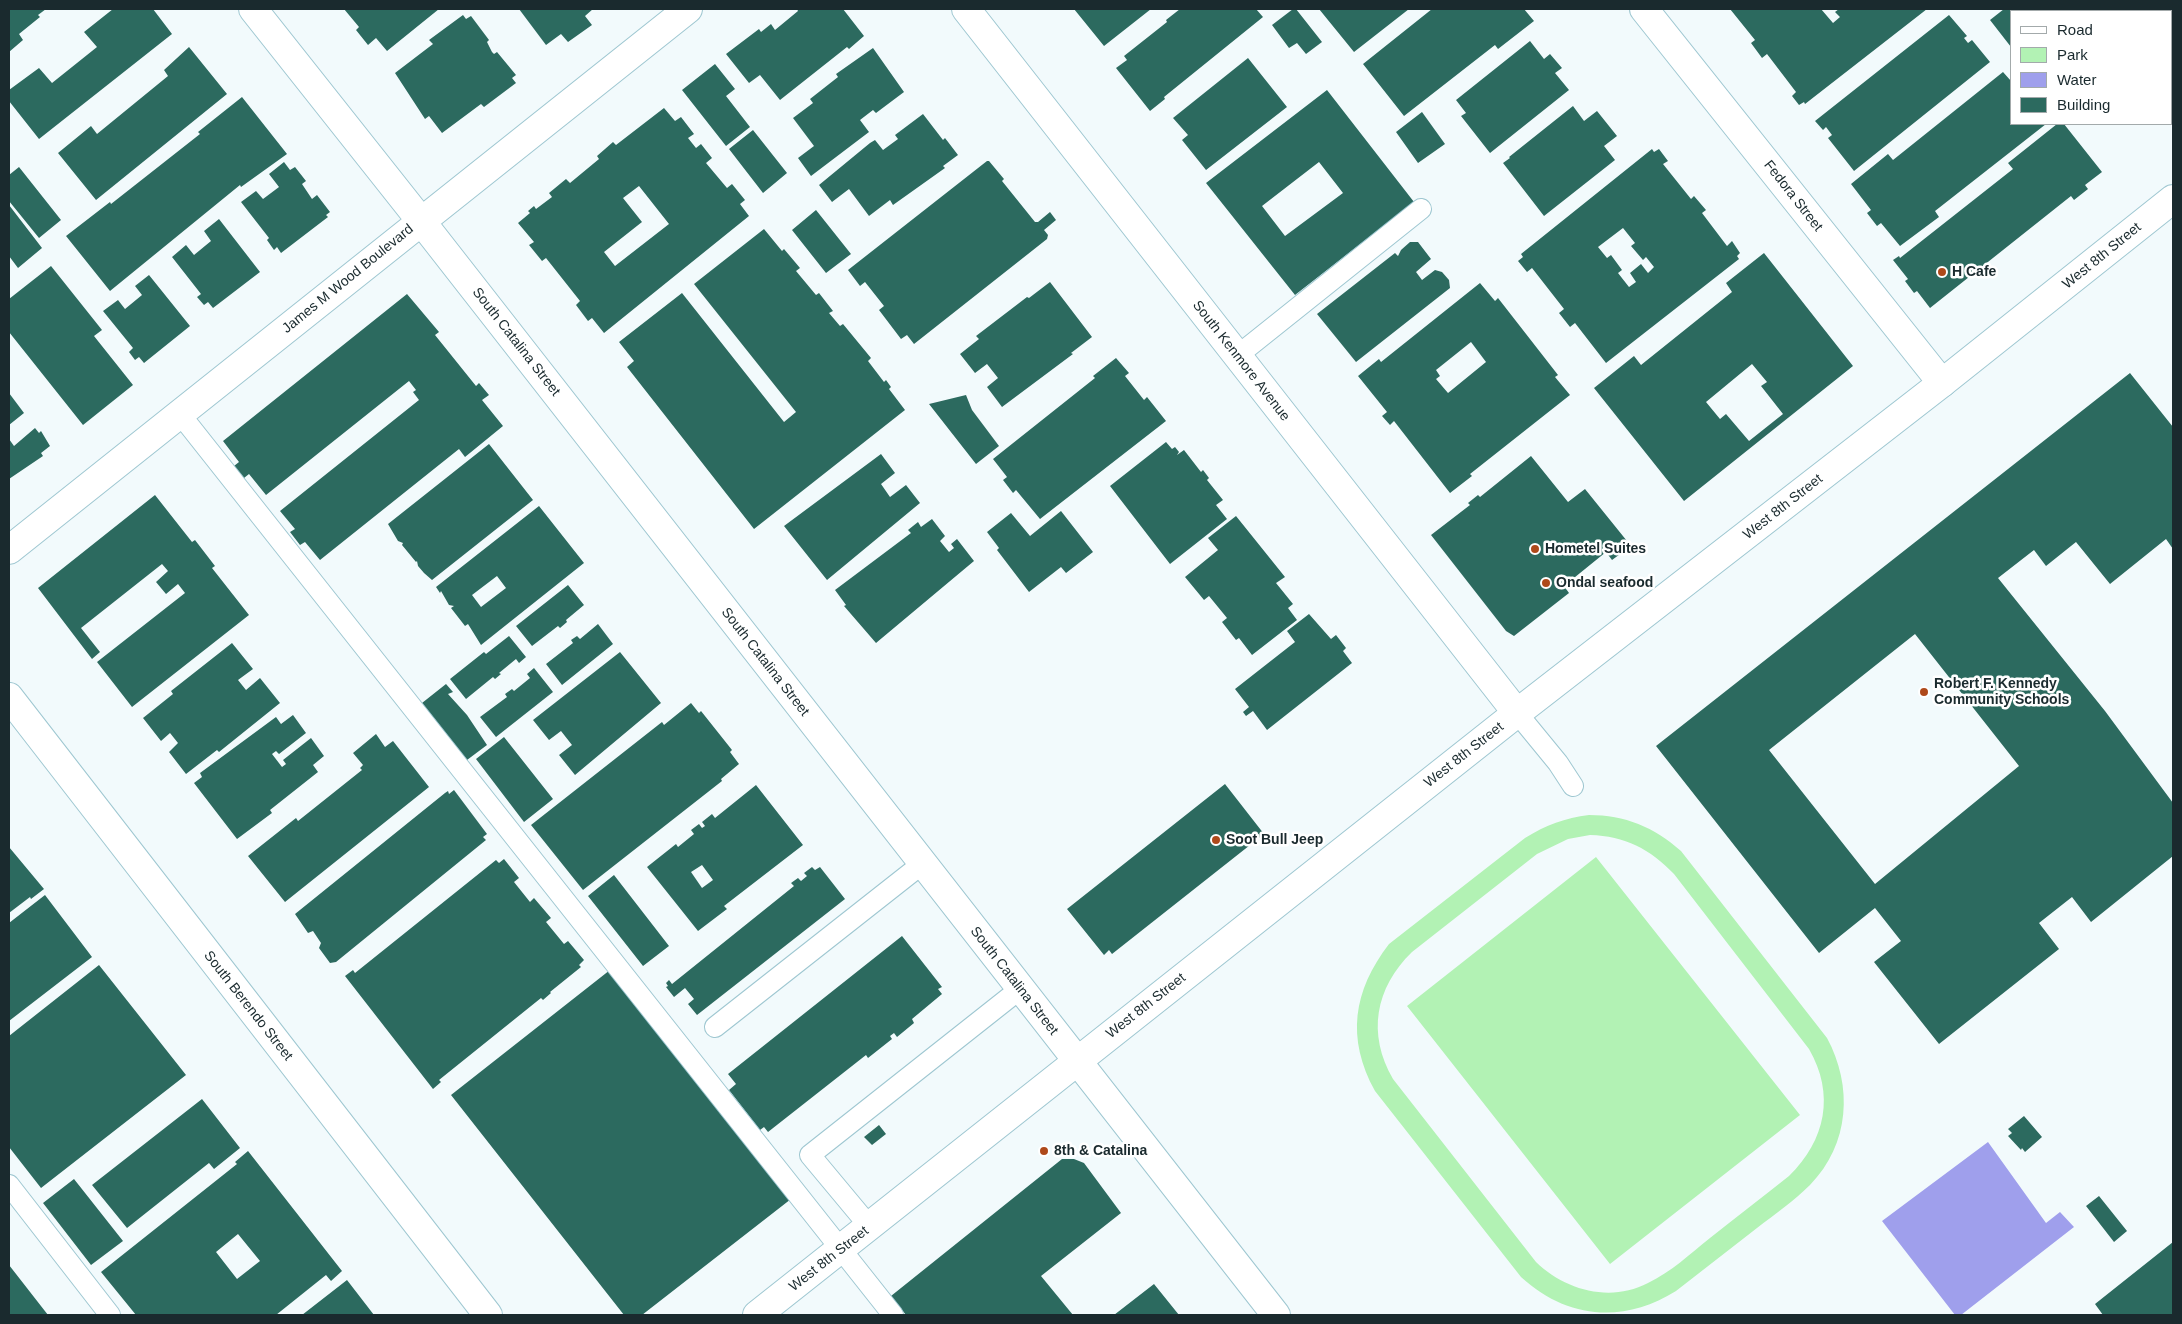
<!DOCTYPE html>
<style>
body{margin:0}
#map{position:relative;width:2182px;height:1324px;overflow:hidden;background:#f2fafc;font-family:Helvetica,sans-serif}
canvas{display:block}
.frame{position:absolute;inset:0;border:10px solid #1a2a2e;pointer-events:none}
.legend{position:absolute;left:2010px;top:10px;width:162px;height:115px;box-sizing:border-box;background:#fff;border:1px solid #a3aaab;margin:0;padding:6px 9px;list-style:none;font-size:15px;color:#1a2a2e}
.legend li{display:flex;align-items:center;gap:10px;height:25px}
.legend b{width:25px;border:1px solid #a3aaab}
</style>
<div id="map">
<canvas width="2182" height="1324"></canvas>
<div class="frame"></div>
<ul class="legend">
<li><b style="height:6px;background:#fff"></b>Road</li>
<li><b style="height:14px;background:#b2f2b4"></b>Park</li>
<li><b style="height:14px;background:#9f9fec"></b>Water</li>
<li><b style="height:14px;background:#2c6a5f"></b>Building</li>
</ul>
</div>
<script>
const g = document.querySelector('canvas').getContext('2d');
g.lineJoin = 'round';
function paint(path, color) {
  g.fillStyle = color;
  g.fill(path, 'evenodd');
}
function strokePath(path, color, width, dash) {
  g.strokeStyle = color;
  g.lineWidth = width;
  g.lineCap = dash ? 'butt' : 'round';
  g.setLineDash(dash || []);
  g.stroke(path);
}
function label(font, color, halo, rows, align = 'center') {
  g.font = font + ' Helvetica,sans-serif';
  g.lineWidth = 5;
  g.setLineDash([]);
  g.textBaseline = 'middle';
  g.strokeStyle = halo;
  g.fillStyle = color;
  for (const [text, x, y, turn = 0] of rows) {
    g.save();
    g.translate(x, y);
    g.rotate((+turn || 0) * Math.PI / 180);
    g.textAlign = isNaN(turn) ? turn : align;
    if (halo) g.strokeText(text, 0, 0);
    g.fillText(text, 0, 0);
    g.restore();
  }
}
const green = new Path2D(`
 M1589 815C1625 815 1654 827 1681 851L1827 1038C1853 1086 1850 1144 1810 1185 1794 1201 1775 1214 1757 1228 1730 1249 1703 1270 1676 1291 1623 1324 1567 1319 1521 1277L1375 1091C1346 1038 1353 991 1389 944L1525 838C1546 825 1565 818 1589 815ZM1590 835C1625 836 1650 849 1674 874L1809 1049C1835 1094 1826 1140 1789 1176 1763 1197 1736 1217 1710 1238 1690 1254 1671 1272 1648 1283 1610 1303 1565 1290 1536 1262L1393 1079C1367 1034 1375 988 1412 952L1537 854 1568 839Z
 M1596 857 1800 1115 1610 1264 1407 1006Z`);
const water = new Path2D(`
 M1988 1142 2046 1223 2060 1212 2074 1227 1961 1315H1955L1882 1221Z`);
const building = new Path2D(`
 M9 9H46L38 15 40 17 19 34 23 40 9 52Z
 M113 9H153L172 34 39 139 9 101V90L39 68 52 83 97 47 84 32Z
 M344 9H439L387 51 376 38 368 45 356 30 359 27Z
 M519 9H593L585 16 592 25 568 42 561 34 546 45Z
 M797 9H843L864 36 849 49 847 47 780 100 760 75 749 83 726 54 759 29 761 32 771 24 775 30 798 11Z
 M1074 9H1151L1104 46Z
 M1180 9H1256L1263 17 1164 97 1165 99 1150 111 1116 68 1127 60 1124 56 1167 22 1166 20Z
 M1293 9H1296L1322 42 1306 54 1297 43 1289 48 1272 25Z
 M1319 9H1409L1354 52Z
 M1432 9H1524L1534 21 1498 49 1495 45 1404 116 1363 64Z
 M1730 9H1821L1833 23 1840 17 1835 12 1839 9H1927L1805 104 1804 102 1799 105 1792 96 1796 92 1767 54 1762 58 1751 43 1755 40Z
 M2004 9H2022L2024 11H2011V47L1990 20Z
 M463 15 466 19 471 16 489 40 487 42 492 52 494 54 497 52 516 75 512 78 516 83 484 107 481 104 442 133 429 116 425 119 395 73 433 44 429 40Z
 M1949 15 1967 36 1964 38 1968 43 1972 40 1990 62 1854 171 1828 138 1832 135 1826 127 1823 130 1815 121Z
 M1530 41 1544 59 1550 54 1562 68 1555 73 1569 90 1490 153 1461 116 1466 113 1456 100Z
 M189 47 227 94 96 200 58 153 91 126 97 134 168 76 164 70Z
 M873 48 904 92 876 113 873 110 860 120 869 132 811 176 798 158 814 146 793 118 813 103 810 99 838 77 836 74Z
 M1248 58 1287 107 1206 170 1182 140 1188 135 1173 118Z
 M715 64 735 89 726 96 750 127 726 146 682 90Z
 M2003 72 2011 81V124H2046L1935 211 1939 217 1900 246 1881 223 1877 226 1867 213 1871 210 1851 184 1888 154 1893 160Z
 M1327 90 1414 202 1295 295 1206 183ZM1319 162 1343 193 1285 236 1262 206Z
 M242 97 287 154 241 187 240 185 110 291 66 236 110 202 111 204 200 134 198 132Z
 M1573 106 1584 121 1597 111 1617 136 1604 146 1615 160 1544 216 1503 163 1510 158 1509 157Z
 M664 108 675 121 681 117 694 134 688 138 696 148 701 144 712 158 706 163 727 188 732 184 745 200 740 204 749 216 604 333 592 318 588 321 576 305 580 301 546 258 542 261 529 245 534 242 518 223 530 213 528 211 534 206 536 209 552 197 549 193 566 179 570 183 599 159 597 156 613 142 616 145ZM639 186 669 224 615 266 604 252 642 222 623 198Z
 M1422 112 1445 144 1418 163 1396 132Z
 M923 114 943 140 945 138 958 155 943 166 945 168 893 205 890 200 869 216 849 189 832 202 819 185 870 143 875 140 883 150 898 139 895 135Z
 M2057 124H2064L2102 172 2085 185 2088 189 2074 200 2071 196 1930 308 1917 291 1914 293 1905 281 1908 279 1893 260 1899 256 1900 258 2013 169 2008 163Z
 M753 130 787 173 763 193 729 149Z
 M1652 149 1654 152 1659 149 1668 161 1663 164 1691 199 1694 196 1706 210 1702 213 1727 246 1732 241 1740 253 1737 256 1739 259 1606 363 1575 323 1570 327 1559 313 1564 309 1532 268 1527 272 1518 261 1523 257 1521 254ZM1623 228 1635 243 1631 246 1643 260 1646 257 1654 267 1648 273 1641 264 1630 273 1636 282 1629 287 1618 273 1622 270 1611 255 1607 258 1598 247Z
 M987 161H989L1004 179 1002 181 1035 222H1038L1050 212 1056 220 1044 230 1048 235 1047 239 914 344 907 335 901 339 879 310 884 306 865 282 860 286 848 270Z
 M284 162 290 170 295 167 306 181 302 184 312 199 317 195 330 212 326 215 328 217 281 253 277 247 274 250 267 240 269 238 241 202 256 191 263 199 279 187 269 174Z
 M19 167 61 220 39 238 9 201V175Z
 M9 205 42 248 18 268 9 256Z
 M816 210 851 254 826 273 792 230Z
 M219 219 260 272 213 308 208 302 204 305 197 297 201 294 172 257 186 245 194 255 211 241 204 231Z
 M764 229 782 251 784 249 800 268 796 271 816 295 819 293 833 311 829 313 840 326 843 324 871 358 868 361 884 382 886 380 891 387 889 389 905 410 754 529 627 367 634 361 619 342 682 293 784 422 796 412 694 284Z
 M1410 242H1418L1431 259 1416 272 1422 280 1435 270 1442 272 1449 280 1450 288 1356 362 1317 314 1395 253 1398 256 1401 250Z
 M1764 253 1853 366 1684 501 1594 388 1634 356 1641 365 1732 292 1726 283ZM1752 364 1767 382 1761 386 1783 414 1749 441 1726 414 1720 419 1706 402Z
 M51 266 102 330 94 336 133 385 83 425 9 332V299Z
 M149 275 190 326 144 363 139 357 135 360 129 352 133 348 103 311 118 300 125 309 142 295 135 286Z
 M1050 282 1092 337 1071 353 1073 354 1002 407 987 387 998 378 987 364 975 373 960 354 979 339 976 336 1027 297 1029 298Z
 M1480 283 1495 301 1498 298 1558 375 1555 377 1570 395 1470 474 1472 476 1450 493 1394 421 1390 425 1382 416 1387 412 1358 376 1379 359 1381 362ZM1471 342 1486 362 1448 393 1436 379 1440 376 1436 370Z
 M407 294 439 332 435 335 476 386 479 383 489 395 482 400 503 426 465 457 459 449 320 560 305 542 300 545 290 532 295 529 280 511 419 400 413 392 416 390 409 381 266 495 249 474 244 478 234 466 239 462 223 441Z
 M1116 358 1129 373 1125 376 1144 400 1147 397 1166 421 1040 519 1016 490 1013 493 1003 480 1007 477 993 459 1095 378 1093 376Z
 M2130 373 2173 427V549L2166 539 2110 584 2076 542 2046 566 2034 550 1998 578 2105 711 2173 803V856L2091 922 2072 897 2039 923 2059 949 1939 1044 1874 962 1901 941 1875 908 1819 953 1656 746ZM1915 634 2019 766 1875 884 1769 750Z
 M9 393 24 413 9 425Z
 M966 395 972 410 999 446 976 464 929 404Z
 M35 428 39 433 41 431 50 446 41 453 43 456 9 479V439L14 446Z
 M1166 442 1172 449 1175 447 1179 452 1177 455 1184 450 1201 472 1203 470 1209 478 1207 480 1223 500 1216 505 1227 519 1170 564 1110 486Z
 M489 444 533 500 432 580 424 573 418 566 417 561 416 562 402 545 403 543 398 541 388 524Z
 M881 454 895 473 881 484 890 497 906 485 920 503 827 580 784 526Z
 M1531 456 1568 502 1585 489 1631 546 1612 560 1606 552 1564 586 1569 593 1514 636 1506 631 1431 535 1470 505 1468 503 1478 495 1480 497Z
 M155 495 192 542 195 540 215 566 212 568 249 615 132 707 97 662 185 593 178 584 166 594 156 582 168 571 162 564 81 628 100 652 92 659 38 588Z
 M539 506 584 563 481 645 468 624 465 626 451 608 454 606 449 605 441 591 440 593 436 587ZM497 576 506 588 481 607 472 595Z
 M1061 511 1093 552 1066 573 1061 567 1029 592 997 550 999 548 987 532 1011 513 1030 536Z
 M1236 516 1285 577 1276 583 1293 604 1288 608 1297 620 1252 655 1239 638 1236 640 1222 622 1227 618 1209 596 1204 600 1185 577 1218 550 1208 538Z
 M932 519 945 536 940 541 949 552 954 548 951 544 957 539 974 561 876 643 844 606 846 605 835 590 911 533 908 530 918 522 921 527Z
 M568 585 584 605 566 620 567 622 560 628 558 626 532 646 516 626Z
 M1309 614 1331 639 1336 635 1346 648 1343 651 1352 663 1267 730 1253 711 1246 716 1243 712 1249 707 1235 689 1295 642 1287 631Z
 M598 624 613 644 562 685 546 664 573 643 571 640 577 636 580 639Z
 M509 636 526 657 519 663 516 659 499 673 501 674 495 679 493 677 466 699 450 679 484 652 486 654Z
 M232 643 253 669 238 680 246 690 260 678 280 703 219 752 217 750 186 774 169 752 178 743 170 733 161 741 143 718 173 694 171 691Z
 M620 652 661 703 575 775 559 755 572 745 561 731 549 740 533 720Z
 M534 668 553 692 496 737 480 717 507 697 505 694 512 689 514 691 530 678 527 674Z
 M446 684 453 692 448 694 467 715 487 745 467 760 422 703Z
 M691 703 699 713 701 711 732 750 730 752 739 764 721 779 722 781 583 890 531 825 662 722 664 725Z
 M293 715 306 733 279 754 276 751 272 754 282 767 286 764 283 760 311 738 324 756 313 765 318 772 270 810 272 813 237 839 194 783 202 777 200 773 276 717 281 724Z
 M376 734 385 747 393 741 429 787 285 902 248 856 296 818 298 821 362 770 360 768 363 765 353 753Z
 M504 737 553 799 524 822 476 759Z
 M1225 784 1264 834 1112 954 1109 950 1104 955 1067 909Z
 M756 785 803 845 724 906 727 909 698 931 647 867 676 844 678 847 694 834 691 830 699 824 702 828 705 826 702 822 712 814 715 818ZM702 865 713 880 702 888 691 872Z
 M454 790 487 834 483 837 486 840 336 962 330 963 319 948 321 943 313 931 308 933 295 914 445 793 448 791 449 794Z
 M9 847 44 889 31 899 30 897 9 913Z
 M504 859 519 878 514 882 530 902 534 898 551 918 546 922 564 944 568 941 584 960 579 965 581 967 550 992 551 993 543 1000 541 998 439 1080 441 1082 433 1089 345 976 353 970 355 973 496 860 499 863Z
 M812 867 815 870 820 867 845 899 697 1015 688 1004 694 999 685 988 674 997 666 987 668 986 666 983 669 980 672 984 794 886 791 883 798 878 801 881 807 876 804 873Z
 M614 875 669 946 643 966 588 896Z
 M45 895 92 957 9 1021V923Z
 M902 936 942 987 938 989 942 994 912 1019 914 1023 897 1037 894 1033 890 1036 892 1039 868 1058 866 1055 768 1132 764 1127 760 1130 729 1090 736 1084 728 1074Z
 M99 965 186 1075 41 1188 9 1147V1036Z
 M610 970 791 1199 642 1315H624L451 1095Z
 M202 1099 240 1148 214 1169 209 1163 127 1228 92 1185Z
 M2024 1116 2042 1137 2025 1152 2022 1148 2021 1150 2008 1136 2012 1133 2008 1129Z
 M879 1125 886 1134 872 1145 864 1137Z
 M248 1151 342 1271 331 1281 326 1275 276 1315H136L101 1272 237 1164 235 1162ZM238 1234 260 1261 237 1279 216 1252Z
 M1062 1159H1074L1084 1163 1121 1213 1041 1276 1073 1315H906L891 1296Z
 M74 1179 123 1241 91 1265 43 1203Z
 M2099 1196 2127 1231 2114 1242 2086 1206Z
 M2173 1242V1315H2103L2095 1304Z
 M9 1265 48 1315H9Z
 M347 1280 374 1315H302Z
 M1154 1284 1179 1315H1114Z`);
const service = new Path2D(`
 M1237 356 1421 209
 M180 414 893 1315
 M1517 713 1558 763 1573 786
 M715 1027 922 864
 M9 1185 110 1315
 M870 1227 810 1155 1020 989`);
const minor = new Path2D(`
 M966 9 1517 713
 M1644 9 1942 383
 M9 697 488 1315`);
const tertiary = new Path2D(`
 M253 9 421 221 1276 1315
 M9 550 688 9`);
const secondary = new Path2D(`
 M757 1315 1517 713 1942 383 2173 199`);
const markers = [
 [1942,272,5,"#ae491a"],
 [1535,549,5,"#ae491a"],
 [1546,583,5,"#ae491a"],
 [1924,692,5,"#ae491a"],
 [1216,840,5,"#ae491a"],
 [1044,1151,5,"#ae491a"]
];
const streetNames = [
 ["Fedora Street",1793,196,52],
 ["West 8th Street",2102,256,-39],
 ["James M Wood Boulevard",348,279,-39],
 ["South Catalina Street",516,342,52],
 ["South Kenmore Avenue",1241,361,52],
 ["West 8th Street",1783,507,-38],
 ["South Catalina Street",765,662,52],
 ["West 8th Street",1464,755,-38],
 ["South Catalina Street",1014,981,52],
 ["South Berendo Street",248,1006,52],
 ["West 8th Street",1146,1006,-38],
 ["West 8th Street",829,1259,-38]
];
const poiNames = [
 ["H Cafe",1952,272],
 ["Hometel Suites",1545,549],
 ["Ondal seafood",1556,583],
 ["Robert F. Kennedy",1934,684],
 ["Community Schools",1934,700],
 ["Soot Bull Jeep",1226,840],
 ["8th & Catalina",1054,1151]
];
paint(green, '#b2f2b4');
paint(water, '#9f9fec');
paint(building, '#2c6a5f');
strokePath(service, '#9ec7d1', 22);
strokePath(minor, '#9ec7d1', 30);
strokePath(tertiary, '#9ec7d1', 30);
strokePath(secondary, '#9ec7d1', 30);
strokePath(service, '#fff', 20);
strokePath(minor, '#fff', 28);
strokePath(tertiary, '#fff', 28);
strokePath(secondary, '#fff', 28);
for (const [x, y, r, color] of markers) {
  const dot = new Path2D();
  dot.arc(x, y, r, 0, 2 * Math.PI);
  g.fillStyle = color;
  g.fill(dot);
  strokePath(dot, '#fff', 2);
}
label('14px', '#1a2a2e', '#fff', streetNames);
label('bold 14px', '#1a2a2e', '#fff', poiNames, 'left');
</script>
